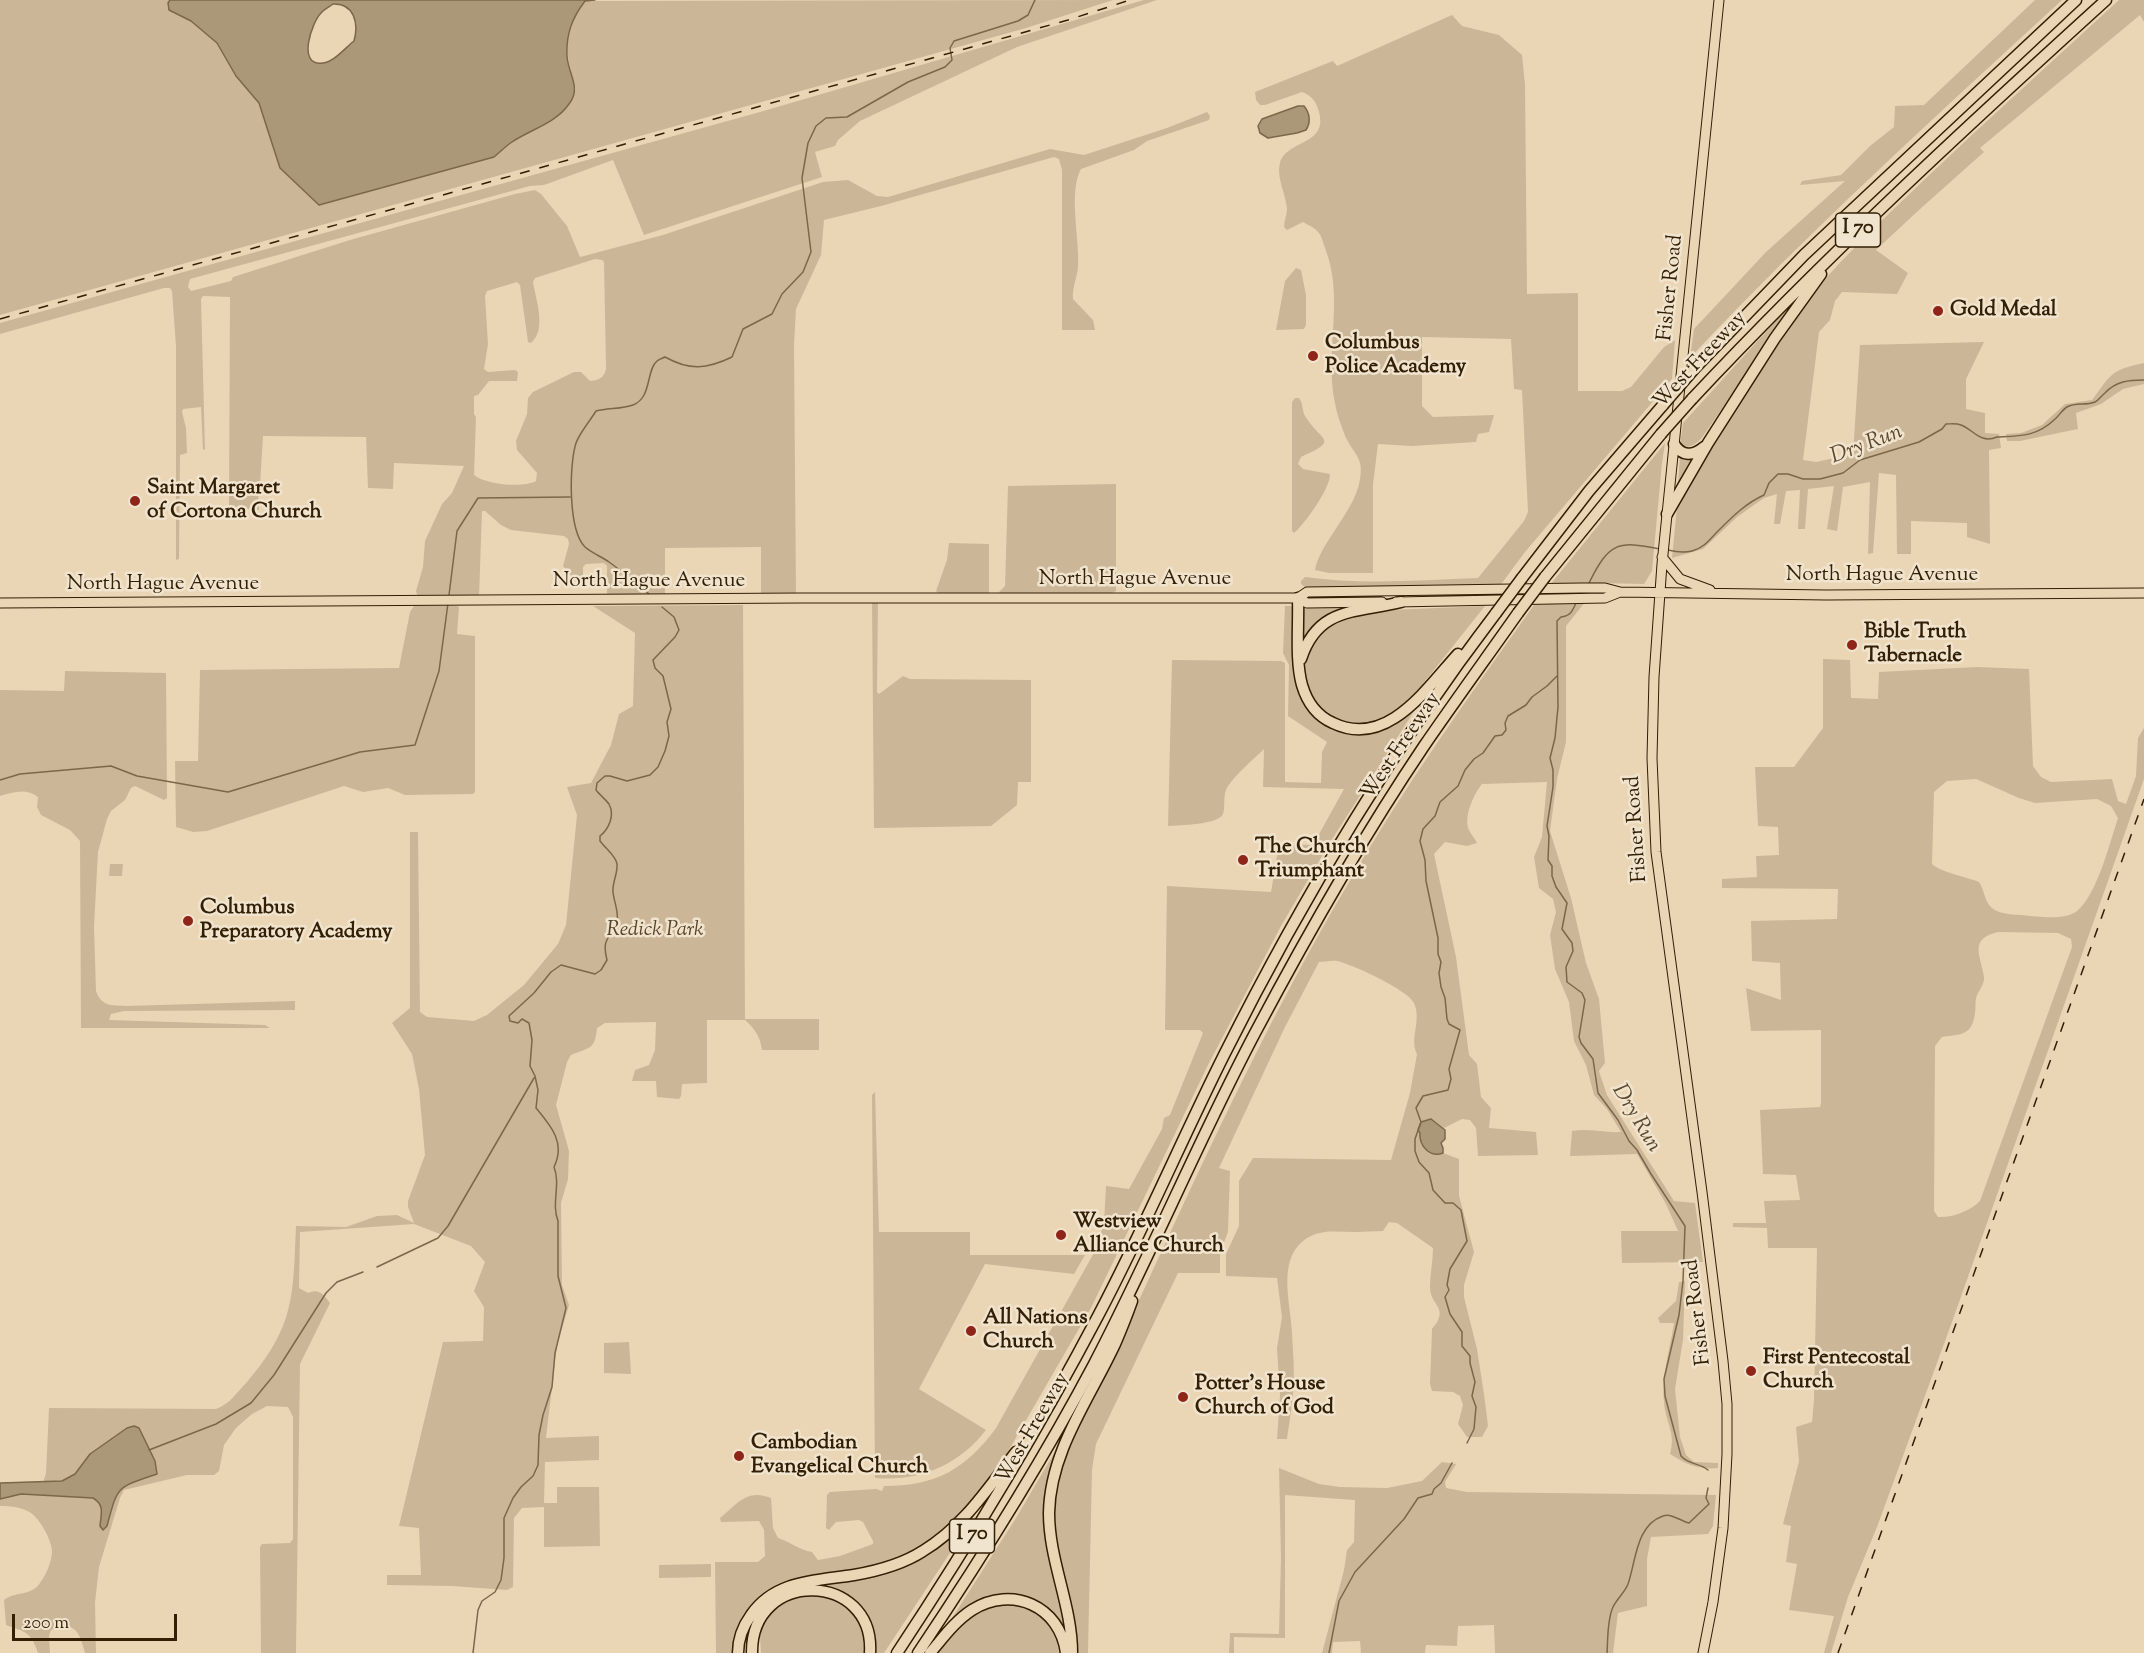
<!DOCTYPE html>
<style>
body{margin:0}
#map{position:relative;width:2144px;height:1653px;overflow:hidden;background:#ead6b5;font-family:"Sorts Mill Goudy",serif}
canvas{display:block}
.scale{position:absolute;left:12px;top:1614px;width:165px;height:27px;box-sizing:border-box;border:3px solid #321f04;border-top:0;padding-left:8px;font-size:18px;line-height:21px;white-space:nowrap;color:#321f04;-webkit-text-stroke:4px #f1e4cf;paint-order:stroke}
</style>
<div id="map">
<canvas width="2144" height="1653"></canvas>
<div class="scale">200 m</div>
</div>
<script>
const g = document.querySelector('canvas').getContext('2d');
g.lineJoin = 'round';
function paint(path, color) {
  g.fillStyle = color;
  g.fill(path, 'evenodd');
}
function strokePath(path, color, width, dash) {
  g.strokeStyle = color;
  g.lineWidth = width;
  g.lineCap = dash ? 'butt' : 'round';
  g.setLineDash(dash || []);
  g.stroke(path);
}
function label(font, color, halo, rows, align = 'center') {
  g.font = font + ' "Sorts Mill Goudy",serif';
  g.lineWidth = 5;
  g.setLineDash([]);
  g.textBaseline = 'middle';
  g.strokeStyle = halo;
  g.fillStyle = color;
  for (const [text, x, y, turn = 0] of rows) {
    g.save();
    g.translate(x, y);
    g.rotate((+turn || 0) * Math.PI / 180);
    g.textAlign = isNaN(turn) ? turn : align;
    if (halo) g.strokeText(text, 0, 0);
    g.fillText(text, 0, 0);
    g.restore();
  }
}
const green = new Path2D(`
 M0 0H170L168 3 169 10 191 21 217 43 236 76 259 103 269 132 319 205 494 157 512 142 558 117 576 89C565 52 561 33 585 1L1113 0 1026 28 0 315Z
 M1144 0H1157L1017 47 860 121 838 140 835 146 815 152 822 177 644 235 613 160 544 185 530 186 190 279 188 287 191 291 231 281 233 277 350 240 515 194 535 190 541 194 567 226 580 257 663 235 823 182 848 180 877 196 888 197 1050 149 1084 155 1167 128 1207 112 1210 116 1209 120 1147 141 1134 150 1081 169C1068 192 1080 240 1078 267 1077 278 1072 288 1073 299L1093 320 1095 330H1062V170L1059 159 1054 157 881 206 824 220 821 255 796 309 794 345 796 596H761V547L665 548V596H607V566L604 563 586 564 583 567V582L581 584 576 582 563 566 569 544 568 539 564 536 511 530 501 525 485 511H482L479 597 418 598 416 591 423 567 425 541 442 504 452 493 464 466 394 463 393 489 368 488 366 437 263 436 260 485 258 488 259 510 229 507 230 297 203 296 201 299 205 449 203 450 201 407 183 409 182 412 186 428 187 453 180 455 179 559 176 560V347L172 291 170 288H164L0 334V323L760 112ZM595 259 602 260 604 262 606 369C604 378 599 380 590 381L581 372H574L533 392 528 398 527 414 516 441 517 450 537 473 536 481C523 488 486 485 474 475L476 417 474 414V396L478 395 489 381H517L518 372 515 370 488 372 484 369 488 344 485 296 487 291 517 282 520 285 528 342 531 343C547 329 536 301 533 282L535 278Z
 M2035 0H2062C1935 117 1808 232 1690 358L1694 329 1766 252 1845 181 1800 185 1802 181 1841 175 1870 146 1894 127 1895 106 1924 105Z
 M2119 0H2144V22L2140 15 1980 148 1984 152 1919 210 1876 250 1908 273 1897 294 1842 292 1835 301 1830 320 1819 332 1803 460 1816 462 1853 454 1860 345 1984 342 1966 379V409L1985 413V433L1999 434 2001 448 1989 450 1990 544 1967 537V523L1911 521V554H1897L1896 475 1879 473 1873 553 1868 554 1870 482 1843 487 1837 531 1827 529 1834 486 1808 489 1805 529H1798L1800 490 1786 491 1780 524H1774L1777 494 1764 498 1737 517 1703 549 1672 558 1677 507 1687 487 1795 315C1833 266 1879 223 1924 180 1988 119 2054 60 2119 0Z
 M1452 15 1462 26 1499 35 1522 55 1525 85 1527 294 1578 293V391H1622L1631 387 1664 347 1675 340 1672 379 1525 552 1499 587 1307 589 1301 584V581L1305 577C1362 585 1420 580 1478 578L1524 521 1528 512 1522 390 1514 389 1511 339 1422 337V406L1433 417 1494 415 1489 432 1478 434 1476 442 1412 446 1378 444 1373 484V573H1329L1315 570C1319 545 1353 512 1359 484 1365 459 1356 457 1346 438 1342 428 1337 415 1335 403 1324 352 1345 298 1325 248 1323 243 1322 236 1318 232 1314 227 1308 225 1303 222L1287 230 1284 227C1284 221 1287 215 1287 209 1286 194 1276 177 1280 163 1287 139 1328 146 1319 112 1316 101 1312 96 1302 92L1265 105H1260L1256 100 1255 92 1333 61 1337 66Z
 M1296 268 1301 270 1306 295V325L1304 329 1276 330 1285 281Z
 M1793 302 1794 304 1701 439C1694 445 1688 450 1680 444L1683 423Z
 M2144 363V384L2123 389 2101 404 2076 413 2078 429 2020 441H2007L2006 434 2021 433 2042 425 2065 404 2092 400C2112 373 2111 370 2144 363Z
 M1295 398H1299C1303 403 1302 410 1305 416 1321 442 1341 439 1301 457L1298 464 1303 469 1330 474C1331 487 1305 524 1294 533L1292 531V402Z
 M1665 443 1662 463 1652 571 1644 584 1599 583 1550 585Z
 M1680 456H1697L1681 483H1678Z
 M1116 484V591L1112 593 1001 595 999 592 1005 586 1008 486Z
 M949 543 989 544V595H940L936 591 947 560Z
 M878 601 877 692 879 694 903 676 910 679 1031 680V782H1018L1017 805 991 826 874 828 872 602Z
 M1586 601 1566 626V742L1557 779 1550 831 1571 898 1586 963 1599 999 1605 1063 1599 1071 1607 1095 1674 1201 1695 1203 1703 1262 1622 1263 1621 1231H1678L1666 1204 1637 1154 1570 1156 1572 1131C1588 1128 1605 1133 1621 1132L1607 1109 1594 1095 1586 1065 1574 1041 1569 1002 1555 969 1550 935 1556 912 1553 899 1539 888 1534 857 1542 837 1547 782 1482 784C1474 794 1463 817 1469 830 1471 834 1475 839 1477 843L1467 846 1445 842 1434 854 1456 957 1469 1055 1477 1064 1481 1097 1491 1108 1489 1128 1536 1132 1538 1155 1478 1156 1476 1128 1470 1120 1462 1119 1444 1128 1431 1119C1418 1136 1414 1142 1435 1155L1443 1153 1459 1159V1196L1474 1252 1464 1285V1297L1477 1349 1484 1394 1488 1426 1482 1437H1467L1458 1424 1463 1405 1460 1396 1453 1392 1432 1391 1430 1384 1432 1329C1451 1307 1429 1306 1430 1286 1430 1274 1433 1261 1433 1248L1397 1223 1389 1222 1383 1231C1374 1231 1365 1232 1356 1232 1337 1232 1319 1228 1303 1241 1277 1262 1291 1305 1292 1333 1293 1353 1295 1374 1293 1393 1292 1408 1289 1424 1287 1439H1277L1280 1395 1277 1348 1282 1317 1277 1278 1226 1276V1254L1239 1226V1181L1253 1158 1391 1160 1410 1093 1417 1054C1409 1039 1422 1020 1414 1003 1408 990 1352 964 1337 961 1332 960 1324 962 1319 962L1285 1027 1219 1168 1230 1171 1228 1232 1220 1253V1273H1178L1096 1444 1092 1470 1088 1653H1078L1054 1524C1052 1449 1101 1386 1130 1320 1198 1172 1265 1024 1348 884 1404 787 1469 696 1534 605Z
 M743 605 745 1019H819V1050H762C760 1036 755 1029 745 1020H707V1083L682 1084 681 1096 679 1099 657 1097 656 1081H632L635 1070 649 1065 655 1050 656 1022 605 1023 597 1028C595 1050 590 1047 571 1055L567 1062 556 1105 569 1151 568 1179 561 1203 562 1285 569 1305 557 1345 546 1438 599 1436V1460L545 1462 544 1503H557V1487H599L600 1546 544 1547V1507L522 1508 514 1518 513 1587 507 1590 452 1586 387 1585V1575H421L419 1528 399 1526 443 1342 483 1341 484 1307 474 1291 485 1262 471 1246 414 1224 300 1232 299 1288 308 1293C319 1288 323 1294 330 1303L300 1364 296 1653H261L260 1547 262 1544 290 1543 293 1539V1417L288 1407 267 1406 252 1414 236 1428 224 1445 219 1471 214 1475H187L124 1490 120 1498 99 1567 95 1603 96 1653H85C79 1632 76 1621 51 1630L49 1636 50 1653H38C31 1632 26 1632 6 1625L4 1600C15 1591 30 1597 40 1583 46 1575 51 1563 52 1553 53 1542 40 1519 31 1513 22 1507 11 1506 0 1506V1499L21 1494 93 1498C105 1505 101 1514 100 1526L117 1492 127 1484 157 1474 155 1461 139 1428 90 1454 75 1474 62 1481 43 1483 46 1473 49 1408 216 1409C230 1404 237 1392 247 1382 295 1326 293 1296 296 1226L346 1227 377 1216 397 1215 414 1223 408 1207V1201L425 1155 419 1089 412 1054 392 1023 410 1008V832H418L420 1012 427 1017 474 1021 487 1015 524 985 558 944 566 925 577 815 567 787 591 783 611 745 619 714 633 706 635 633 593 606Z
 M414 606H457L459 607 457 634 475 636V792L473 794 405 795 388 788 363 792 344 786 207 831 193 832 176 827 175 761H198L200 670 399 668 410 612Z
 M1285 606H1295L1301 695 1351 732 1420 702 1329 844 1281 926 1208 1065 1091 1308 992 1479 969 1508 932 1541 911 1553 893 1561 858 1570 814 1575 790 1580 774 1587 760 1598 748 1611 734 1653H716L715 1562H758L765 1556 764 1530 759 1521 721 1522 720 1518C737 1504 747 1488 771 1498L773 1528 778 1538C791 1542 799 1550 812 1552L818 1560 840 1556 873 1544V1541L863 1522 859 1520 836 1522 829 1530 826 1528 827 1495 830 1492 876 1489 882 1491 884 1486C936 1486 966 1469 996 1428L1095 1251 1104 1223 1106 1186 1129 1189 1162 1129 1164 1118 1170 1115 1203 1033 1200 1030H1165L1167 886 1271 892 1279 844 1313 845 1344 789 1263 787 1264 749C1253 760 1237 773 1228 786 1222 795 1226 805 1223 814 1218 825 1179 825 1168 826L1172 660 1281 661 1285 663V782L1321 783 1322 752 1327 742 1288 716 1289 665 1283 653Z
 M1300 606H1350L1303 643Z
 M1485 606 1406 705 1379 722 1354 725 1340 723 1323 712 1310 696 1303 668 1305 658 1308 649 1327 624 1365 611Z
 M1823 659 1850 660 1851 698 1878 699 1879 672 1977 667 2029 669 2033 766 2041 777 2051 782 2112 779 2118 801 2126 804 2136 776 2138 738 2144 728V779L1952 1322 1877 1527 1848 1597 1831 1653H1824L1834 1616 1789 1610 1797 1564 1786 1562 1791 1526 1783 1524 1799 1461 1796 1427 1812 1422 1814 1400 1817 1248H1768L1767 1228 1733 1227V1223H1766L1764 1201 1800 1200 1796 1175 1763 1174 1760 1110 1820 1107 1821 1103V1030L1751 1031 1746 988 1781 1000 1780 963 1752 961 1751 921 1837 919 1838 889 1722 888V879L1757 877 1756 856 1779 855 1778 827 1758 826 1755 767H1794L1823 728ZM1976 779 2019 798 2035 803 2097 799 2111 806 2118 818C2110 842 2097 895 2077 911 2065 920 2045 917 2031 916 2019 914 2000 916 1991 907 1985 902 1984 889 1979 882 1967 877 1940 872 1932 864L1934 792 1947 781ZM1998 932 2058 933 2071 939 2072 947 1980 1201C1970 1211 1952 1218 1938 1217L1934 1211 1935 1046 1942 1037C1961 1034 1972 1036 1975 1013 1976 1008 1975 1003 1976 998 1978 991 1985 984 1984 977 1981 956 1968 939 1998 932Z
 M65 671 166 673 167 798 164 800 135 786 131 788 125 800 111 811 107 819 98 852 94 927 96 991C102 1007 111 1005 126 1006L295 1001V1010L124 1011 111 1014 109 1020 265 1025 270 1028H81L80 841 70 830 41 815 37 807 38 797C26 788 14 792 0 796V690L64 691Z
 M110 864H123L122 876H109Z
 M875 1092 879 1232H970V1255H1085L1074 1274 985 1264 919 1389 986 1430C959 1465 919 1482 875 1478L872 1095Z
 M1685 1281 1683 1340 1675 1389 1680 1437 1686 1455 1694 1462 1718 1463V1468C1698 1470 1686 1464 1670 1454 1676 1432 1666 1424 1664 1403 1661 1377 1670 1349 1674 1323H1660L1658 1318 1676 1301 1679 1282Z
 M629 1342 631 1374 604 1373V1343Z
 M1057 1448 1058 1449 1048 1497 1069 1639 1064 1631 1012 1595 995 1596 982 1599 947 1626 1016 1518Z
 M1442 1462 1456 1464 1445 1482 1446 1488 1467 1492 1716 1495 1713 1526 1708 1534 1651 1537 1647 1559V1606L1618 1613 1613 1653H1495L1494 1625 1458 1626 1457 1646 1426 1645 1425 1653H1361L1360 1641 1333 1642 1332 1653H1322L1344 1570 1347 1550 1354 1542 1355 1500 1285 1495V1638L1234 1637V1653H1229L1230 1633 1279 1634 1281 1558 1279 1468 1319 1484 1340 1487 1387 1488 1422 1481Z
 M975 1511 977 1512 884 1653H874L869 1623 814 1586 813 1584 890 1570Z
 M711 1564V1577L659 1578V1565Z
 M816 1594C851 1601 862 1619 865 1653H761L760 1637 762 1625 767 1615 787 1599Z
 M1003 1603C1034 1606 1056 1620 1059 1653H936L962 1624 979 1610Z`);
const water = new Path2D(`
 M170 0H595L585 1C572 18 566 34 567 56 568 74 582 88 569 104 555 124 531 129 512 142 506 146 500 152 494 157L319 205 280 168 259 103 236 76 217 43 191 21 169 10 168 3ZM333 4C354 3 359 23 354 41 346 47 334 62 323 63 296 67 312 22 321 13 324 9 329 7 333 4Z
 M1298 106H1304C1310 113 1311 123 1306 130L1297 133 1268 138 1260 133 1258 126 1262 119Z
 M1431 1119 1445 1130V1139L1441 1143 1443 1148V1153C1430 1158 1419 1146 1420 1133L1418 1130 1421 1122Z
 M134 1426 139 1428 155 1461 157 1474C116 1488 118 1485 107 1526L103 1530 100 1526C101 1514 105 1505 93 1498L21 1494 0 1499V1483L62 1481 75 1474 90 1454 127 1428Z`);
const stream = new Path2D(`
 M1668 550C1676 552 1684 553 1692 551 1704 548 1710 539 1718 531 1732 517 1746 503 1764 495L1769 483 1778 474H1788L1803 479H1820L1843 473 1860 460 1919 442 1942 429 1946 424C1951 424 1956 423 1961 425 1974 430 1980 444 1997 437 2019 436 2036 437 2054 420 2059 416 2062 410 2067 407 2076 402 2086 406 2095 402 2099 400 2101 396 2105 393 2116 381 2129 380 2144 380
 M1589 583C1609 543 1617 540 1660 549
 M649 594C636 583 623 572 609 562 602 557 592 553 585 547 568 530 569 465 576 443 580 432 590 421 596 411 608 408 622 409 633 405 652 398 646 370 657 361 659 359 663 358 665 357 690 371 707 369 732 357L743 329 772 314 782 294 803 272 811 252 802 178 808 143 816 126 826 118 847 117 908 82 945 67 952 60 950 48 954 41 1018 21 1028 15 1035 0
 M449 595 457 531 478 498 570 497
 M1576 603C1572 612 1570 616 1561 617L1557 621 1558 707 1555 738 1550 758 1553 770V787L1547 826 1549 836 1548 860 1552 866V876L1556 887 1567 903 1562 929 1572 943 1573 951 1566 967 1567 982 1582 993 1585 1000 1579 1037 1581 1043 1593 1059 1598 1093 1618 1120 1629 1141 1637 1150 1651 1174 1685 1226 1683 1281 1679 1315 1664 1379 1665 1396 1681 1456C1689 1465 1700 1463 1708 1470
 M0 780 20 774 111 766 137 776 228 792 360 752 415 745 439 671 448 603
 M377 1267 438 1238 448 1226 534 1078
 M1467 1443 1474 1429 1476 1407 1472 1396 1475 1382 1470 1363V1356L1462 1346V1332L1450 1314 1445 1297 1449 1290 1447 1285 1450 1269 1467 1241 1461 1210 1453 1203H1445L1433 1190 1429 1173 1419 1162 1415 1151V1139L1421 1122 1416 1108 1423 1096 1448 1090 1451 1079 1449 1069 1460 1030 1449 1024 1447 1019 1445 998 1441 987 1439 973 1441 962 1438 954V938L1426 881 1425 860 1420 841 1423 829 1435 816 1440 802 1458 786 1465 770 1474 759 1483 753 1495 736 1502 735 1506 730 1505 723 1508 716 1526 705 1532 697 1547 686 1557 676
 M149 1450 216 1424 251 1403 274 1375 326 1293 337 1282 363 1272
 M473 1653 478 1610 482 1601 495 1592 501 1580 504 1558V1518L513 1498 521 1487 533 1476 538 1465 539 1435 543 1415 552 1387 555 1353 566 1308 558 1276V1221C551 1203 561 1185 554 1167 566 1143 551 1126 536 1108L538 1090 535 1076 530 1066 532 1040 529 1023 522 1019 518 1023 510 1021 509 1016 534 993 551 972 561 965 595 974 601 970 607 960C601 937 611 939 617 921 619 912 614 902 613 892 612 883 618 873 617 864 616 856 605 848 600 841V836C609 829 615 815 609 804 606 800 600 795 596 790L597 783 605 776H610L627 781 650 775 658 767 665 751 669 736 667 722 671 709 663 676 655 668 653 660 675 637 679 630 674 617 662 607
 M1329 1653 1339 1601 1355 1572 1404 1519 1418 1498 1432 1494 1434 1489 1441 1483 1452 1463
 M1607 1653C1608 1639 1607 1620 1613 1607 1617 1599 1625 1592 1628 1584 1636 1561 1636 1525 1663 1516 1672 1513 1680 1521 1689 1523L1709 1504 1706 1498 1708 1488`);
const major = new Path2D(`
 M1662 557 1680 579 1710 590
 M1298 598 1307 592 1581 588H1605L1620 592 1826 595 2144 593
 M1396 602 1605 598 1620 592
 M0 603 801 598H1298L1307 603 1382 602
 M1703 1653 1713 1602 1723 1528 1727 1454V1404L1723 1361 1702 1192 1656 852 1652 758 1654 677 1662 564 1719 0`);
const highway = new Path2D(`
 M1695 368 1804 255 2076 0
 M1692 399C1823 259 1964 129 2106 0
 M1674 444C1682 457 1693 456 1704 447
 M1667 514 1708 443 1775 338 1821 274
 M1545 577 1661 434
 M1522 578 1589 491 1663 405
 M1298 598C1299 625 1295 660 1302 685 1307 702 1317 716 1333 723 1387 749 1426 689 1458 654
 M1301 659C1318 606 1357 613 1401 602
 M738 1653C738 1639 743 1626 751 1615 775 1580 816 1581 854 1575 877 1571 903 1564 923 1551 963 1527 988 1488 1016 1452
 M752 1653C751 1568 875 1571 870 1653
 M897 1653C969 1544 1037 1432 1098 1316 1143 1231 1181 1141 1224 1055 1301 901 1391 751 1496 613
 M918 1653C981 1559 1041 1464 1094 1364 1151 1255 1198 1141 1255 1033 1307 935 1362 838 1424 746 1455 701 1487 657 1518 613
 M930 1653C943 1638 955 1621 972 1610 1012 1585 1060 1606 1066 1653
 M1072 1653C1072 1605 1049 1561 1049 1513 1050 1451 1090 1398 1115 1344 1121 1330 1127 1315 1132 1301`);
const rail = new Path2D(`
 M0 319 1068 20 1130 0
 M1838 1653 2144 799`);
const highwayBridge = new Path2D(`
 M1663 405 1695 368
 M1661 434 1692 399
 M1496 613 1522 578
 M1518 613 1545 577`);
const markers = [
 [1938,311,6,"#8f2418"],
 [1313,356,6,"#8f2418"],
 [135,501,6,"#8f2418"],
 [1852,645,6,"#8f2418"],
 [1243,860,6,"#8f2418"],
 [188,921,6,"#8f2418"],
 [1061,1235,6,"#8f2418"],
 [971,1331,6,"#8f2418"],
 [1751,1371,6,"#8f2418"],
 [1183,1397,6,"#8f2418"],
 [739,1456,6,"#8f2418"]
];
const shields = [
 [1858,230,45],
 [972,1536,45]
];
const shieldNames = [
 ["I 70",1858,230],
 ["I 70",972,1536]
];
const streetNames = [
 ["Fisher Road",1672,288,-84],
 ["West Freeway",1701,361,-47],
 ["North Hague Avenue",1882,576],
 ["North Hague Avenue",1135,580],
 ["North Hague Avenue",649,582],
 ["North Hague Avenue",163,585],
 ["West Freeway",1402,747,-56],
 ["Fisher Road",1638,829,-94],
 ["Fisher Road",1699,1312,-97],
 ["West Freeway",1034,1429,-60]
];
const poiNames = [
 ["Gold Medal",1950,311],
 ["Columbus",1325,344],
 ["Police Academy",1325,368],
 ["Saint Margaret",147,489],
 ["of Cortona Church",147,513],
 ["Bible Truth",1864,633],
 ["Tabernacle",1864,657],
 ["The Church",1255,848],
 ["Triumphant",1255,872],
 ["Columbus",200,909],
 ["Preparatory Academy",200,933],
 ["Westview",1073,1223],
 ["Alliance Church",1073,1247],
 ["All Nations",983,1319],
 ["Church",983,1343],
 ["First Pentecostal",1763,1359],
 ["Church",1763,1383],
 ["Potter's House",1195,1385],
 ["Church of God",1195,1409],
 ["Cambodian",751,1444],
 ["Evangelical Church",751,1468]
];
const parkNames = [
 ["Redick Park",655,931]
];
const waterNames = [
 ["Dry Run",1867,446,-21],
 ["Dry Run",1635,1119,59]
];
paint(green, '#cbb797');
paint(water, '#ab9879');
strokePath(water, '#7b684a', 1.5);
strokePath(stream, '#7b684a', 1.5);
strokePath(major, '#321f04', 11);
strokePath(highway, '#321f04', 13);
strokePath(major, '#ead6b5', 9);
strokePath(highway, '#ead6b5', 10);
strokePath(rail, '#321f04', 1.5, [10, 10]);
strokePath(highwayBridge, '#321f04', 13, []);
strokePath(highwayBridge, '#ead6b5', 10);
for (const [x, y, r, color] of markers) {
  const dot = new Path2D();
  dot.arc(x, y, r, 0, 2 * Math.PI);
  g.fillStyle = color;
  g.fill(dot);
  strokePath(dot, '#f1e4cf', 2);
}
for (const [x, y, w] of shields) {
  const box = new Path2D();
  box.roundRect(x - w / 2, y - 17, w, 34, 4.5);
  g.fillStyle = '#f1e4cf';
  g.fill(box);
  strokePath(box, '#321f04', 1.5);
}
label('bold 20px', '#321f04', null, shieldNames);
label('21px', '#321f04', '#f1e4cf', streetNames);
label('bold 21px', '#321f04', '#f1e4cf', poiNames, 'left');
label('italic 21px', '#584529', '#f1e4cf', parkNames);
label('italic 22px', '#5c492d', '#f1e4cf', waterNames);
</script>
